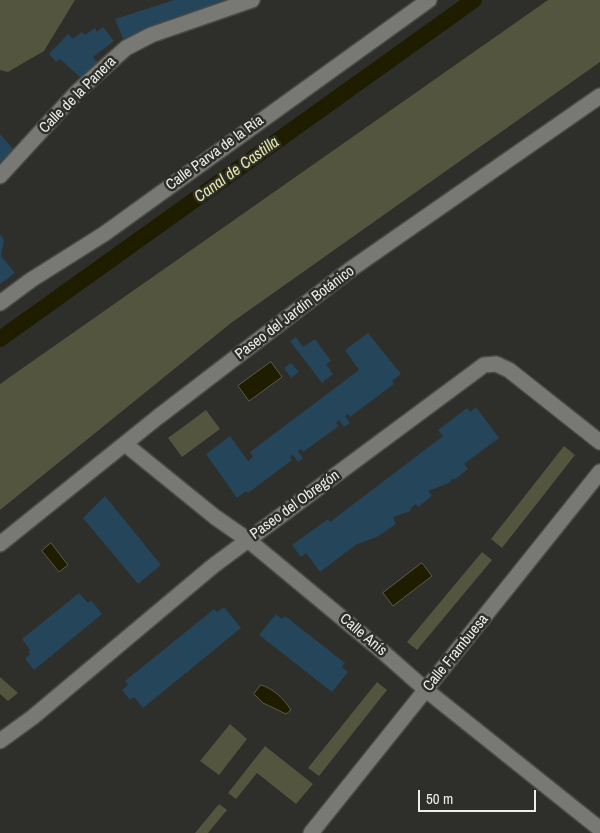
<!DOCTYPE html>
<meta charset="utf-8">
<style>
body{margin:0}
#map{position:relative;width:600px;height:833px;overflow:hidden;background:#2e2e2a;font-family:"Archivo Narrow",sans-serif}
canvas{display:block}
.scale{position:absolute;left:418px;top:790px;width:118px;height:22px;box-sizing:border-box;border:2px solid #ededeb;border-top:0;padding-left:6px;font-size:15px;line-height:18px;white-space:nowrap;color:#ededeb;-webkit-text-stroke:4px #2e2e2a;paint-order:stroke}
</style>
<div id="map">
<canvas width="600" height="833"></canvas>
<div class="scale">50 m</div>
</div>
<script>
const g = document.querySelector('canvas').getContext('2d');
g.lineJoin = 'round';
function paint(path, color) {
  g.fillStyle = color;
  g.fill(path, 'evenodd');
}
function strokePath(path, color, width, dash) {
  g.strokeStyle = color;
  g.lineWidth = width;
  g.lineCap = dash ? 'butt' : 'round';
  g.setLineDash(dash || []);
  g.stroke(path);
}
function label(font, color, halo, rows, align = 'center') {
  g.font = font + ' "Archivo Narrow",sans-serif';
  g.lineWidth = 5;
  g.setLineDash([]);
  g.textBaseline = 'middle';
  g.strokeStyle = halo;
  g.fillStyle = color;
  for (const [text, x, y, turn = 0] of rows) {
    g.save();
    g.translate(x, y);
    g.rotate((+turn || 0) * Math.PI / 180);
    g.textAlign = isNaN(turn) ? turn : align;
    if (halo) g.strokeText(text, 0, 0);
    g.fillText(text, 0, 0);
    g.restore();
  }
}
const green = new Path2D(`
 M0 0H75L44 51 8 72 0 70Z
 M548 0H600V62L231 323 0 510V384Z
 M206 410 220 429 182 457 168 438Z
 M564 446 575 455 502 548 491 539Z
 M482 552 492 560 417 650 407 642Z
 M0 677 18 693 8 701 0 694Z
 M377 682 387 690 319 776 308 768Z
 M230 724 247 739 219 775 200 761Z
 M265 746 313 784 296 804 257 773 236 799 228 793Z
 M219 804 227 810 208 833H195Z`);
const water = new Path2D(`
 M271 362 282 377 249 401 238 386Z
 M51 543 68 565 59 572 42 551Z
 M422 563 432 576 393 606 383 593Z
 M261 685C274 689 283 698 291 710L286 714 263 703 254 694Z`);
const canal = new Path2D(`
 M0 339 474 0`);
const building = new Path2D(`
 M174 0H240L123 39 115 19Z
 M103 27 114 41 93 57 98 63 81 78 60 59 56 62 49 54 68 34 73 39 82 32 85 35 95 28 97 32Z
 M0 134 15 151 0 165Z
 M0 234 4 240 1 256 15 273 0 284Z
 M368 333 401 374 392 381 394 384 350 417 348 414 345 416 350 423 344 427 339 420 336 423 339 426 303 452 301 449 298 451 303 458 298 462 293 455 290 457 292 460 248 493 246 491 237 498 206 454 230 436 248 461 253 457 250 452 359 370 345 350Z
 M296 337 303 347 315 339 331 361 326 364 333 374 322 383 290 341Z
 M291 363 299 372 291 378 284 368Z
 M476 407 499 438 464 464 468 469 454 480 453 478 449 483 428 491 432 496 418 507 416 504 410 509 411 511 393 517 396 524 377 537 357 544 320 572 306 553 301 557 292 545 328 519 330 522 443 436 438 430 467 408 470 412Z
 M105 496 161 565 138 584 83 518Z
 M79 593 88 603 91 600 102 614 34 670 25 659 30 654 28 652 30 650 22 639Z
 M224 607 241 628 143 708 134 697 130 700 122 690 128 685 125 681 214 609 217 612Z
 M276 614 282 619 285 616 345 663 342 667 348 672 332 692 259 635Z`);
const minor = new Path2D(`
 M0 176 77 92 126 48 151 35 252 0
 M0 303 31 280 104 234 429 0
 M125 444 215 517 248 540 383 652 426 690 600 829
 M0 544 158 417 351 269 600 96
 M0 741 33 717 213 566 484 365 496 364 509 370 600 442
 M311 833 600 472`);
const streetNames = [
 ["Calle de la Panera",78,95,-45],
 ["Calle Parva de la Ría",215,153,-36],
 ["Paseo del Jardín Botánico",295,313,-37],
 ["Paseo del Obregón",295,505,-36],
 ["Calle Anís",363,635,40],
 ["Calle Frambuesa",456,653,-51]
];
const waterNames = [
 ["Canal de Castilla",237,170,-36]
];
paint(green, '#54553e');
paint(water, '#1e1d00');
strokePath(water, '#5c5b46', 1);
strokePath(canal, '#1e1d00', 16);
paint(building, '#25455b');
strokePath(minor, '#4a4a47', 18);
strokePath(minor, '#787874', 15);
label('15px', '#ededeb', '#2e2e2a', streetNames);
label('italic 16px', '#e6e8a7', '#2e2e2a', waterNames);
</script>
